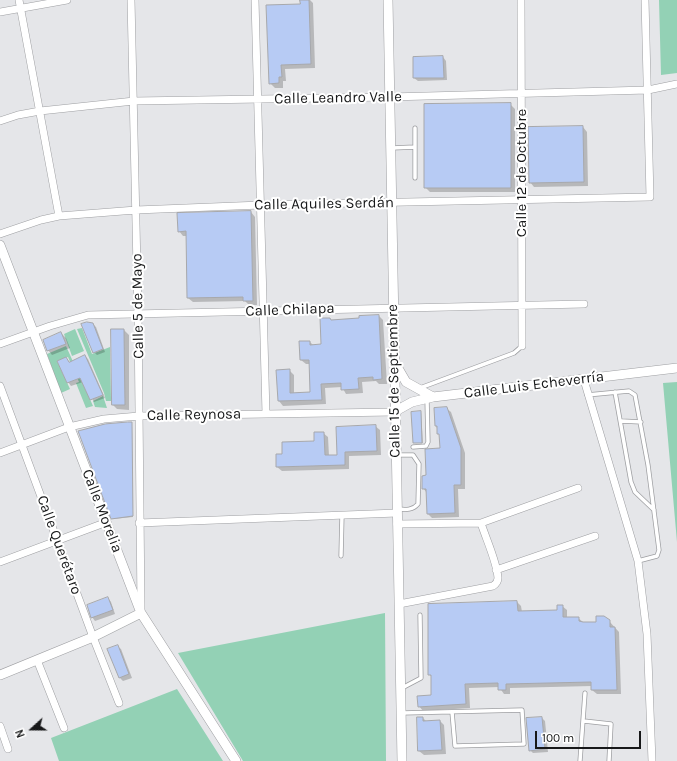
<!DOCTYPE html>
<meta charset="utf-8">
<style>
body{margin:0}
#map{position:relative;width:677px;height:761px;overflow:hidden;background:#e5e6e9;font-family:Karla,sans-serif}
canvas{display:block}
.north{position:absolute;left:12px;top:709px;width:40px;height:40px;-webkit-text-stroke:3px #fff;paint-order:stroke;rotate:249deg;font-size:11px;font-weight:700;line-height:16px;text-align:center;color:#171819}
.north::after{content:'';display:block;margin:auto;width:14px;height:18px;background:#171819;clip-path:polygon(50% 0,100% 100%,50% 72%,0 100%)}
.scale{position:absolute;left:535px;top:731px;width:106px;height:18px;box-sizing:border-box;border:2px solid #171819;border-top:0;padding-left:5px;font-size:12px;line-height:14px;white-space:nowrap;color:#171819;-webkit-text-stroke:3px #fff;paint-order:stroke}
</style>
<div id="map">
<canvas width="677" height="761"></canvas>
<div class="north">N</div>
<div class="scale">100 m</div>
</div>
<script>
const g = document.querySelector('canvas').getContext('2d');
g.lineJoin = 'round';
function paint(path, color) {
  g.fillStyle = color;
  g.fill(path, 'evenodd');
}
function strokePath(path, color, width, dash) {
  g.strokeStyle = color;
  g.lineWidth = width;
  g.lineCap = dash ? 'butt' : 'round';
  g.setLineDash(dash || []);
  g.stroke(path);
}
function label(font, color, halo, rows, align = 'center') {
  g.font = font + ' Karla,sans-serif';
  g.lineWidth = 4;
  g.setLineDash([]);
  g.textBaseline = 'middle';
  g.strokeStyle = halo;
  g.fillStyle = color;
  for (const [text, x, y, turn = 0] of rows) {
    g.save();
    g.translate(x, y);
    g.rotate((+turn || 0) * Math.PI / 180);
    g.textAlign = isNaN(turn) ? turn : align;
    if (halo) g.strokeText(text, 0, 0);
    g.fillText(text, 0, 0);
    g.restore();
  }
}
const green = new Path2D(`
 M659 0H677V73L661 75Z
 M82 328 92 354 110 347 111 401H106L104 393 77 329Z
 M75 329 84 351 72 356 64 334Z
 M66 346 93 406 86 408 76 383 79 382 68 357 57 361 70 389 61 393 47 354Z
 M677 382V542L663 383Z
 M103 396 107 408 95 407 93 401Z
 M385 613 386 761H243L178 653Z
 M177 689 223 761H59L51 738Z`);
const shadow = new Path2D(`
 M301 0H310L313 3 315 68 285 69 286 81H283V88H275L270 83 301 5Z
 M443 57 446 61 447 80 418 81 414 78Z
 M510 104 515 109V192H430L425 187Z
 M583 127 587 132 588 186 534 187 530 182Z
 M251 212 255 217 257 305H249L245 301 193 302 188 298 187 236H183L179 231Z
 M379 316 383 320 387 384H379L376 381 362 382 363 393 346 394 342 387 325 388 326 404 283 406 279 401 278 371 289 370 294 375V393H311L310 364H306L301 360 310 342 314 346 322 345 330 319 332 321 360 319Z
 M93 324 96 327 105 352 97 355 94 352Z
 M124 330 129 335V410L117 409 113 405Z
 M61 333 66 338 70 348 52 355 48 350Z
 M85 356 88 359 105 398 94 402 83 382 71 386 68 382 66 358 70 363Z
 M446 408 451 412 465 453V489H458L459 517 432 518 428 514 427 493 423 488 427 476 441 449 440 436 436 426Z
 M421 412 423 443H414Z
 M132 423 133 517 113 519 112 518Z
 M375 426 380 430 381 455 349 456V469L282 471 277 467 283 455 315 442 323 433 328 437 329 456 338 455Z
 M108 598 111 602 115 614 95 621 92 617Z
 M517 602 521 606 522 612 558 611 562 606 567 610V618H578L583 622 597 623 609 621 619 632 621 694H597L592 690V686L510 688V694H504L499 687 469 688 470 708 423 711 419 706 432 696V677L429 674Z
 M117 646 121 649 132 678 123 681 120 678 109 650Z
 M423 718 426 721H440L444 725 446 754 424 755 419 751Z
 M542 718 545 721 548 752 533 753 530 750Z`);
const building = new Path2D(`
 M300 0H309L311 64 281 65 282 77H279V83L269 84 266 5 300 4Z
 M443 56 444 78H413V57Z
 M511 103V188H424V104Z
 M583 126 584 182 529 183 528 127Z
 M251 211 253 301H243V297L187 298 186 231 178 232 177 213Z
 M379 315 382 379 373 380V377L358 378 359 389 341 390V383L321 384 322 400 278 401 276 370 290 369V393L310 392 309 360H300L299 341H310V345L321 344 320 318H330L331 320 359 318V316Z
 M87 322 93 323 103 349 93 353 81 324Z
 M111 329H124L125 405H112Z
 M61 332 66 344 47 351 43 340Z
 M85 355 103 395 90 400 80 378 67 383 57 361 66 357 69 362Z
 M447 407 461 448V485H454L455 513 427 514 426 489H422V476L426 475 425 449 440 448 439 434H437V426H435L434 408Z
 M421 411 422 443H413L411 412Z
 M128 422H132L133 516 111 519 78 431 105 424Z
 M376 425 377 451 345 452V465L276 467V454H282V442L314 441V432H324L325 455H337L336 427Z
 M108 597 113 610 91 618 87 605Z
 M517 601 518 611 557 610V605H563V617H579V621L583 622H596V616H604L610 620V627H615L617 690H591V682L506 684V690H498V683L465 684 466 704 418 707 417 696 431 695V675H428V604Z
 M118 645 129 674 119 678 107 649Z
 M417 717H423V721L440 720 442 750 418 751Z
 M542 717 545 749 529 751 526 718Z`);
const service = new Path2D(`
 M415 128V178
 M392 148 415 147
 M420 388 514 353 522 346
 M615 392 631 482 635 492 654 510
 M587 395 629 391 635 395 648 465 659 550 657 556 638 561
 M622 421 641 422
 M413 447 426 446 428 442 427 399
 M396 455H413L419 464 418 504C413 510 406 510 398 509
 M341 556 342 515
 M402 688 421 678 420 615
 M402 713C442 712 482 711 522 710L524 744 455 746 452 712
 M584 721 611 724 609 761
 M580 761 585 693`);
const minor = new Path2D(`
 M19 0 59 216
 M131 0 138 313 141 608
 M255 0 266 414
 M521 0 522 346
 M0 12 67 0
 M0 121 18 115 40 111 134 101 390 97 648 90 677 84
 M0 234 41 220 59 216 136 210 261 205 650 197 645 0
 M0 344 50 326 88 315 584 304
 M584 380 638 561 647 634 652 761
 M0 386 93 637 119 703
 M0 453 69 427 104 419 139 416 394 412
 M139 523 397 513
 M397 524 481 523 578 488
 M0 562 107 522
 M496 570 595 536
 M399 604 493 586C496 584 498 582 498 578 497 562 486 539 481 523
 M37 660 64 728
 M0 726 8 749`);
const tertiary = new Path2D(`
 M388 0 402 761
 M0 245 141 613 236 761
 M395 363 406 382 433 397
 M394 412 412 402 433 397 677 368
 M0 675 93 637 141 613`);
const streetNames = [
 ["Calle Leandro Valle",338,98,-1],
 ["Calle 12 de Octubre",522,173,-90],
 ["Calle Aquiles Serdán",324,204,-1],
 ["Calle 5 de Mayo",138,306,-91],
 ["Calle Chilapa",290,310,-2],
 ["Calle 15 de Septiembre",394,381,-91],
 ["Calle Luis Echeverría",534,385,-7],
 ["Calle Reynosa",194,415,-1],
 ["Calle Morelia",102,511,69],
 ["Calle Querétaro",59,545,70]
];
paint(green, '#93d1b5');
paint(shadow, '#0003');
paint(building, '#b7cbf4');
strokePath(building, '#a7a8ab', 1);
strokePath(service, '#9e9fa2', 5);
strokePath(minor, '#9e9fa2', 8);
strokePath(tertiary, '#9e9fa2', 10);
strokePath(service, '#fff', 3.5);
strokePath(minor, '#fff', 7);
strokePath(tertiary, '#fff', 9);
label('15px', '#171819', '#fff', streetNames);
</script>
